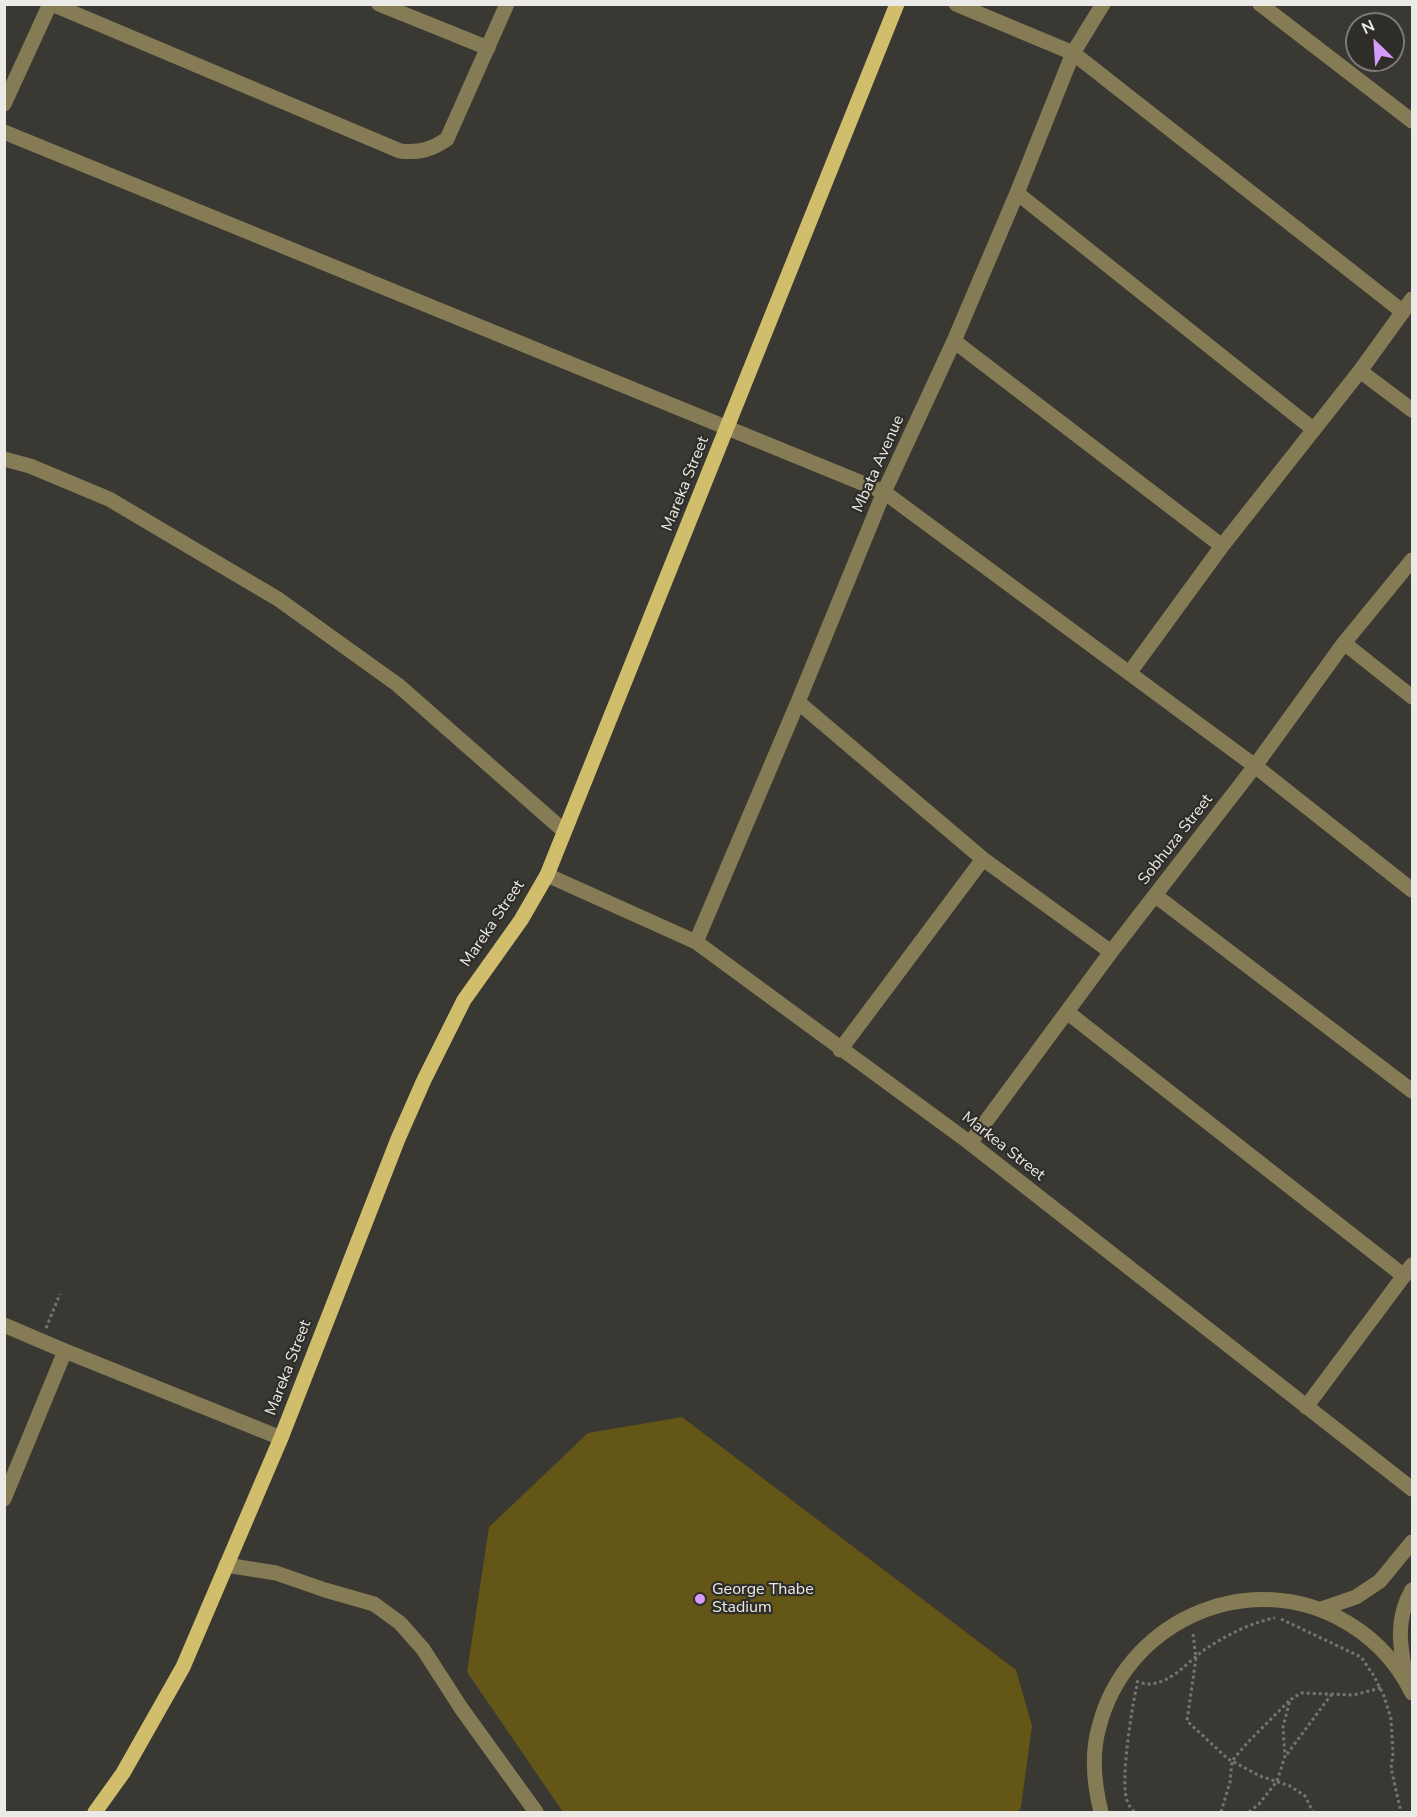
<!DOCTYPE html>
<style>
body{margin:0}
#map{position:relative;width:1417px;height:1817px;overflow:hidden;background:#393832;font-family:"Nunito Sans",sans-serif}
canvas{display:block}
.frame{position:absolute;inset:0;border:6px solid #ebeae7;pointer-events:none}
.north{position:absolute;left:1345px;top:12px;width:60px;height:60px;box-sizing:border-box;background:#2f2d28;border:2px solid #7a7974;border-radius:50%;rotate:335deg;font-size:16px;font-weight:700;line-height:24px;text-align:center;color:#ebeae7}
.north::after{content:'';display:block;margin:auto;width:21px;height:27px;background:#d49cfc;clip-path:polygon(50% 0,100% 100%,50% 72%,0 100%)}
</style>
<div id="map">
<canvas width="1417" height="1817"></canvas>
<div class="frame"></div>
<div class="north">N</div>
</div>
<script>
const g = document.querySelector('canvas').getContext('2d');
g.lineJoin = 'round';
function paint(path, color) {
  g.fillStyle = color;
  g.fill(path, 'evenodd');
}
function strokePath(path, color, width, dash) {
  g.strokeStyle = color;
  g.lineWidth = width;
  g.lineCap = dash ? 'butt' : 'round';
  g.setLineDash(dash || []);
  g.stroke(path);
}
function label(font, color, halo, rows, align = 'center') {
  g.font = font + ' "Nunito Sans",sans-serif';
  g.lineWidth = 4.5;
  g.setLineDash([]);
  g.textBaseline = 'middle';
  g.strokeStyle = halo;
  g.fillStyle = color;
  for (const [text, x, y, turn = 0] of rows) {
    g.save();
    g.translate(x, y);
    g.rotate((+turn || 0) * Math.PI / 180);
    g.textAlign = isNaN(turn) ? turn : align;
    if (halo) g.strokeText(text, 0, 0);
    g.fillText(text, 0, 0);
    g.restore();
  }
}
const green = new Path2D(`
 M682 1417 1016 1670 1032 1726 1021 1807 1018 1812H563L467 1672 489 1527 588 1433Z`);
const path = new Path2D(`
 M46 1328 60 1294
 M1281 1619 1361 1657 1374 1676 1384 1696 1391 1719 1393 1754 1391 1768 1401 1812
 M1193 1634 1196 1658 1187 1721 1228 1759 1260 1776 1290 1786 1305 1796 1313 1812
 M1136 1681C1164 1694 1187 1661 1207 1648 1227 1635 1252 1622 1275 1618
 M1287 1754 1331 1695
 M1134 1812C1132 1809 1128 1805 1127 1800 1120 1782 1132 1706 1137 1685
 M1221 1812 1230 1782 1232 1761 1248 1742 1289 1701
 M1249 1812 1259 1804 1277 1781 1285 1756 1283 1727 1290 1700 1301 1693 1354 1695 1381 1688`);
const minor = new Path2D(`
 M52 4 400 151C419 153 431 150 447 139L507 4
 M379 4 488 48
 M956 4 1073 53 1403 312
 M1260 4 1412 121
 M4 104 50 4
 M4 132 884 492 1255 766 1412 890
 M1017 193 1313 429
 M954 341 1222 546
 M1360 371 1412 410
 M4 459 30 466 109 499 278 599 398 685 564 831
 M1344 643 1412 697
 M1130 672 1222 546 1360 371 1412 299
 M798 702 983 859 1111 952
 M547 875 696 942 970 1143 1412 1489
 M1156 896 1412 1091
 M696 942 798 702 884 492 954 341 1017 193 1073 53 1103 4
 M1067 1012 1404 1276
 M840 1050 983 859
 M970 1143 1111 952 1255 766 1344 643 1412 560
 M4 1325 65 1351 281 1438
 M1306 1407 1412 1265
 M4 1499 65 1351
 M226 1565 276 1573 325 1590 374 1604 400 1623 423 1649 461 1708 536 1812
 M1321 1609 1356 1597 1380 1581 1412 1542
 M1406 1677C1400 1646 1395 1619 1412 1590
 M1101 1812C1094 1784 1091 1755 1099 1727 1125 1624 1242 1569 1337 1617 1370 1634 1396 1660 1412 1693`);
const major = new Path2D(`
 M95 1812 123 1773 183 1667 281 1438 398 1139 424 1080 464 1000 521 920 547 875 897 4`);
const markers = [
 [700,1599,6,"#d49cfc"]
];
const streetNames = [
 ["Mbata Avenue",879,464,-66],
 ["Mareka Street",686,484,-68],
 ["Sobhuza Street",1176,840,-52],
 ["Mareka Street",493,924,-56],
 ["Markea Street",1003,1147,38],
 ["Mareka Street",289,1368,-69]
];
const poiNames = [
 ["George Thabe",712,1590],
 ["Stadium",712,1608]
];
paint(green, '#635617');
strokePath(path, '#757470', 3, [3, 3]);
strokePath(minor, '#857c56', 15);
strokePath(major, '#d1be6d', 15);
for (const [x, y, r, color] of markers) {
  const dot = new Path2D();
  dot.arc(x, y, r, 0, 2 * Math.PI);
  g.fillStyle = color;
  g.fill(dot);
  strokePath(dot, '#2f2d28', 2);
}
label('16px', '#ebeae7', '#2f2d28', streetNames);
label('16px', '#ebeae7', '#2f2d28', poiNames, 'left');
</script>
